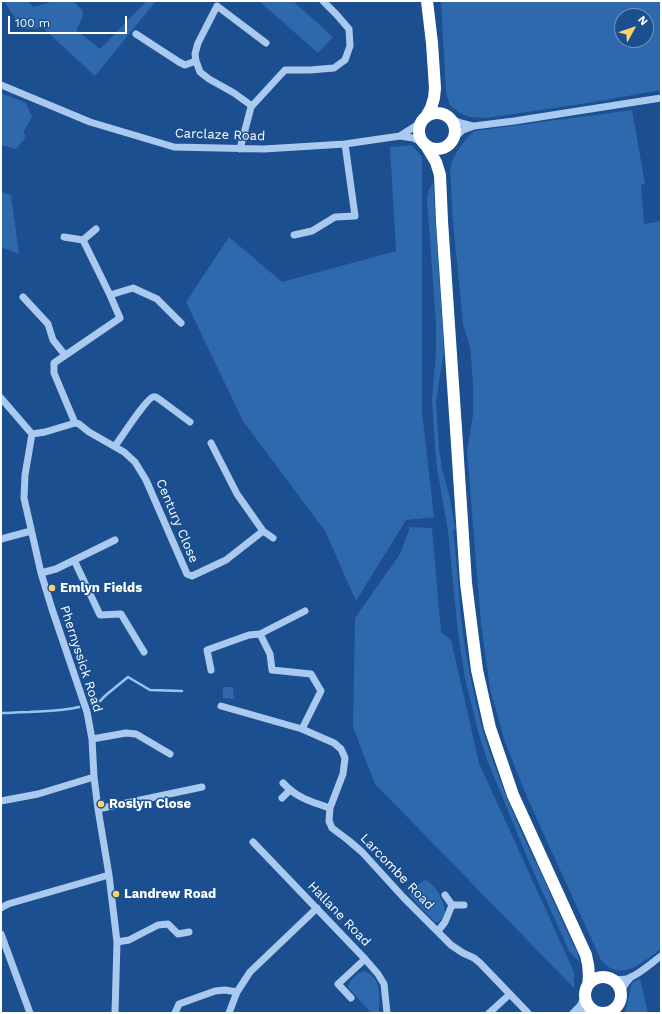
<!DOCTYPE html>
<style>
body{margin:0}
#map{position:relative;width:662px;height:1014px;overflow:hidden;background:#1b4f8f;font-family:"Work Sans",sans-serif}
canvas{display:block}
.frame{position:absolute;inset:0;border:2px solid #fff;pointer-events:none}
.north{position:absolute;left:614px;top:8px;width:40px;height:40px;box-sizing:border-box;background:#1b4f8f;border:1px solid #7695bc;border-radius:50%;rotate:50deg;font-size:11px;font-weight:700;line-height:16px;text-align:center;color:#fff}
.north::after{content:'';display:block;margin:auto;width:14px;height:18px;background:#ffd166;clip-path:polygon(50% 0,100% 100%,50% 72%,0 100%)}
.scale{position:absolute;left:8px;top:16px;width:119px;height:18px;box-sizing:border-box;border:2px solid #fff;border-top:0;padding-left:5px;font-size:12px;line-height:14px;white-space:nowrap;color:#fff;-webkit-text-stroke:3px #1b4f8f;paint-order:stroke}
</style>
<div id="map">
<canvas width="662" height="1014"></canvas>
<div class="frame"></div>
<div class="north">N</div>
<div class="scale">100 m</div>
</div>
<script>
const g = document.querySelector('canvas').getContext('2d');
g.lineJoin = 'round';
function paint(path, color) {
  g.fillStyle = color;
  g.fill(path, 'evenodd');
}
function strokePath(path, color, width, dash) {
  g.strokeStyle = color;
  g.lineWidth = width;
  g.lineCap = dash ? 'butt' : 'round';
  g.setLineDash(dash || []);
  g.stroke(path);
}
function label(font, color, halo, rows, align = 'center') {
  g.font = font + ' "Work Sans",sans-serif';
  g.lineWidth = 3;
  g.setLineDash([]);
  g.textBaseline = 'middle';
  g.strokeStyle = halo;
  g.fillStyle = color;
  for (const [text, x, y, turn = 0] of rows) {
    g.save();
    g.translate(x, y);
    g.rotate((+turn || 0) * Math.PI / 180);
    g.textAlign = isNaN(turn) ? turn : align;
    if (halo) g.strokeText(text, 0, 0);
    g.fillText(text, 0, 0);
    g.restore();
  }
}
const green = new Path2D(`
 M4 1H28L33 7 55 1H73L82 10 83 16 76 30 100 49 144 4 145 1H156L95 76 43 28 27 29 21 27Z
 M259 1H293L333 37 318 53Z
 M441 1H661V90L594 102 487 118 469 117 458 112 450 105 446 93ZM622 16H646V40H622Z
 M1 93 26 103 32 117 24 131 25 138 16 149 1 145Z
 M632 110 645 184 641 185 644 224 661 221V949C648 958 627 978 610 968 607 966 604 963 601 960L527 797 505 742 490 689 481 624 467 451 473 415V382L470 347 463 324 453 224 450 169C454 153 463 142 474 131Z
 M412 145 422 157V412L434 517 406 520 356 601 325 531 243 421 186 302 229 237 282 282 396 251 390 147Z
 M433 182 444 351 436 401 439 448 442 469 450 499 455 528 453 531C459 575 459 620 468 664 474 697 482 732 494 764 506 797 520 830 535 862H536L573 945 577 951 580 963 569 951 530 864 488 762 480 739 465 678 458 633 448 531 437 468 435 448 432 399 436 352V324L427 199 429 190Z
 M1 192 11 195 19 254 1 247Z
 M410 527 432 528 441 632 451 640 479 763 574 972V988L375 784 353 727 355 618 400 554Z
 M223 687H233L234 699 223 698Z
 M426 880C432 884 436 888 440 895V897C445 905 448 917 438 922H435L409 895V894L420 883Z
 M364 971C383 977 379 998 379 1013H371L348 987C349 980 357 973 364 971Z
 M640 979 648 1013H625L632 983Z`);
const stream = new Path2D(`
 M100 701 106 695 128 677 150 690 182 691
 M1 713C11 713 20 712 29 712 46 711 63 711 79 707`);
const minor = new Path2D(`
 M136 34 179 62 185 65 196 61
 M1 85 90 122 174 147 264 149 345 144 400 136 417 125 421 121
 M252 106 234 93 209 79 200 72 196 61 195 54 198 43 217 6 266 43
 M451 119 461 123 473 126
 M400 136 413 138 422 142
 M454 138 463 130 474 126 514 121 661 98
 M240 149 251 107 285 70H310L334 68 345 60 350 46 349 29 336 14 323 1
 M294 235 312 231 335 217 355 216 345 144
 M64 237 83 240 110 295 120 318 54 363V373L75 423
 M83 240 96 229
 M110 295 133 288 157 299 181 323
 M23 297 48 324 53 340 65 355
 M1 398 32 434 25 475 24 498 41 573 52 609 87 712 92 739 94 777 98 809 109 875 117 942 115 1013
 M32 434 45 432 75 423 79 424 89 432 124 452 135 462 146 480 187 574 192 576 226 560 263 531
 M211 443 237 494 263 531 273 538
 M115 446C121 438 146 399 153 397 156 396 157 398 159 399L190 422
 M1 539 31 531
 M74 560 100 615 121 614 144 652
 M41 573 56 569 115 540
 M260 634 305 611
 M211 670 207 650 249 635 260 634 270 654 272 670 311 674 321 691 302 729
 M221 706 302 729 334 743 341 749 345 758 343 774 330 808 329 821 332 828 348 840 362 852 403 897 451 945 463 953 474 958 480 963 528 1013
 M92 739 126 733 136 734 170 754
 M283 783C297 798 311 802 330 808
 M282 798 290 790
 M1 801 38 794 94 777
 M98 809 202 787
 M253 842 365 959 378 974 384 984 387 1013
 M445 895 452 905
 M1 908 8 904 109 875
 M438 931 445 922 452 905H464
 M1 934 30 1013
 M117 942 129 940 158 925 168 924 178 934 189 932
 M610 979C616 979 621 980 626 979 638 976 651 963 661 956
 M620 993 626 983 631 977
 M351 998 338 984 365 959
 M175 1013 179 1004 215 991 225 990 237 992
 M229 1013 237 992 250 972 317 908
 M489 1013 510 994
 M573 1013 580 1006 585 996
 M578 1013 594 1010`);
const highway = new Path2D(`
 M419 131a18 18 0 1 1 36 0a18 18 0 1 1-36 0Z
 M426 117 431 108 434 98 435 88 432 43 427 1
 M427 147 436 162 440 175 442 221 457 444 466 583 477 670 490 728 513 795 586 955C589 966 590 974 588 985
 M585 995a18 18 0 1 1 36 0a18 18 0 1 1-36 0Z`);
const markers = [
 [52,588,4,"#ffd166"],
 [101,804,4,"#ffd166"],
 [116,894,4,"#ffd166"]
];
const streetNames = [
 ["Carclaze Road",220,135,2],
 ["Century Close",177,521,67],
 ["Phernyssick Road",81,659,72],
 ["Larcombe Road",397,872,46],
 ["Hallane Road",339,914,46]
];
const poiNames = [
 ["Emlyn Fields",60,588],
 ["Roslyn Close",109,804],
 ["Landrew Road",124,894]
];
paint(green, '#2e69ad');
strokePath(stream, '#9cc4f0', 2.5);
strokePath(minor, '#a9c9ee', 7);
strokePath(highway, '#fff', 12);
for (const [x, y, r, color] of markers) {
  const dot = new Path2D();
  dot.arc(x, y, r, 0, 2 * Math.PI);
  g.fillStyle = color;
  g.fill(dot);
  strokePath(dot, '#1b4f8f', 1.5);
}
label('13px', '#fff', '#1b4f8f', streetNames);
label('bold 13px', '#fff', '#1b4f8f', poiNames, 'left');
</script>
